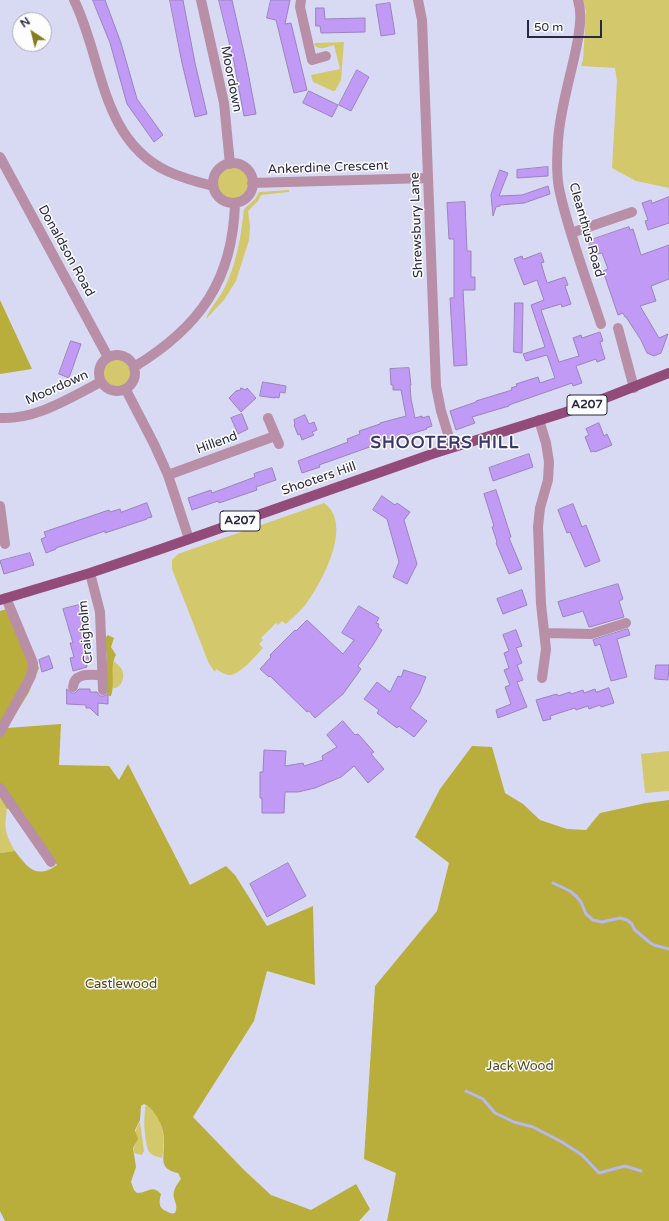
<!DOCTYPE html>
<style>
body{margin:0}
#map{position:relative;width:669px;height:1221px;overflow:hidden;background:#d8daf4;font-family:"Varela Round",sans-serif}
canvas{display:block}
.north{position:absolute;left:12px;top:12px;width:40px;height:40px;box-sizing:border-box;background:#fdfdfd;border:1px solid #a8a8b2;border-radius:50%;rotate:325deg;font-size:11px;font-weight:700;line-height:16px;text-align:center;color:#282841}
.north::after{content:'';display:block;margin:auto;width:14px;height:18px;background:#857b21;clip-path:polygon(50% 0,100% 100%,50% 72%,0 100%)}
.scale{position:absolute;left:527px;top:20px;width:75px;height:18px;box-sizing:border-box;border:2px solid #282841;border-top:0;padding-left:5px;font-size:12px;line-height:14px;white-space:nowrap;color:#282841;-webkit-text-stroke:3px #fdfdfd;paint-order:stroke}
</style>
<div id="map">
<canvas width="669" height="1221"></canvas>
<div class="north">N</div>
<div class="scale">50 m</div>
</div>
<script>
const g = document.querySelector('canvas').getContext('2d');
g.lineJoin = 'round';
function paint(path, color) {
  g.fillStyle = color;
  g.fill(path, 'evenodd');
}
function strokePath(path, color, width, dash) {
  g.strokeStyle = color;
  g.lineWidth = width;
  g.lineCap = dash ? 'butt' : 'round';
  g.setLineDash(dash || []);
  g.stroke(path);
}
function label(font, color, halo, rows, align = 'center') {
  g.font = font + ' "Varela Round",sans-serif';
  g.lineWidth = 3;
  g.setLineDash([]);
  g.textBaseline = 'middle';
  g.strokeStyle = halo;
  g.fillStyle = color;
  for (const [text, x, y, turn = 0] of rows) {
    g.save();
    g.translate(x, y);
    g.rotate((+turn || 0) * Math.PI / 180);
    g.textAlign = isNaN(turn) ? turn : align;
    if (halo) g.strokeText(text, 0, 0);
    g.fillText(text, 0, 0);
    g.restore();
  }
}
const green = new Path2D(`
 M583 0H669V188L636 181 612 168 617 81 615 68 581 66 583 60 586 11Z
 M344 42 341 80 335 91H333L313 82 311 75 340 69 334 45C327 47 321 51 314 45L315 43Z
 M217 183a16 16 0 1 1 32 0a16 16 0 1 1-32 0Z
 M289 190V192L261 195 258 201 248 211 250 226 249 240 236 281 224 300 206 319C209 309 220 298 225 287 237 262 241 236 244 209L255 199 259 192Z
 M102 374a15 15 0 1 1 30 0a15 15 0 1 1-30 0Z
 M324 503C354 524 322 582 306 604 301 611 292 618 286 624L282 621 278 625 276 623 261 638 263 640 259 644 263 648C255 656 240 676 228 675 224 674 220 672 216 669L215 672 209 664 172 569V560L178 554Z
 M114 661C116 663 119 666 121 668 126 675 122 689 113 688 112 680 111 669 114 661Z
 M669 751V791L645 793 641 754Z
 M0 798 7 809C4 828 5 834 15 851L0 853Z
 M146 1105C164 1116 166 1140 162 1158 159 1157 153 1156 150 1153 144 1147 143 1113 146 1105Z
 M140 1122 144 1151 142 1155 134 1153C133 1147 136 1145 136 1140 137 1130 134 1132 140 1122Z`);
const forest = new Path2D(`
 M0 300 32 369 0 374Z
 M13 607 39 668 29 692 7 728 61 724 59 765 109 766 119 780 128 764 190 885 226 866 235 875 267 926 313 906 315 985 267 971 254 1021 193 1117 244 1170 271 1195 311 1210 356 1184 370 1209 359 1221H5L0 1211V853L15 851C27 867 36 880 57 865L14 805 7 809 0 798V611ZM144 1104C149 1106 152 1110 155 1114 161 1122 164 1131 164 1141 165 1156 157 1169 178 1173L181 1179C165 1198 181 1201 175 1213 171 1214 170 1213 166 1211 158 1208 159 1201 161 1194 152 1184 148 1193 137 1193L134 1190 131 1182 136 1167 133 1148 138 1139 135 1130 140 1120 141 1106Z
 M108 635 114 638 111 647 116 655C109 667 116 683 111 696H109L107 693V660L105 638Z
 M472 746 492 747 505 793 523 804 540 820 567 829 586 830 600 813 646 803 669 800V1221H387L396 1173 364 1159 375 986 437 911 449 863 415 837 440 789Z`);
const stream = new Path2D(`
 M553 883 570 891 576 896 581 902 586 914 593 920 602 922 620 918 627 920 632 924 634 929 649 942 654 945 669 949
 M466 1091 483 1099 495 1113 514 1122 533 1127 562 1142 582 1155 599 1173 625 1166 641 1171`);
const building = new Path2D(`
 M93 0H105L121 43 137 99 163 135 154 142 127 104 110 43Z
 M170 0H183L195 63 207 114 195 117 182 63Z
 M219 0H232L246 62 256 114 244 116 234 62Z
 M271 0H290L285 24 291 23 307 90 294 93 276 20 267 18Z
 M390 3 395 34 381 36 376 5Z
 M316 8H324L325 19 365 18V32L321 33 320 26H316Z
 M357 70 369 77 351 111 339 105Z
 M309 91 338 105 332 117 303 103Z
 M548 167V176L517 178V170Z
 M500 170 508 173 499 196 522 195 548 186 550 194 524 203 500 205V206L496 207 493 216 491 195Z
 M669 197V223L648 230 645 221 648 220 642 203 651 200 652 203Z
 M465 202 467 251H471V277H475V290H463L467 365 454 366 450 298H454V239H449L447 203Z
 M629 227 630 230 633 229 641 255 669 245V279L651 286 656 301 640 306 659 338 668 334 661 353 654 356 647 353 641 340 626 317H625L623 313 618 315 603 271 608 269 602 253 593 255 588 241Z
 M541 253 544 262 541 263 547 283 565 277 568 285 565 286 571 304 562 307 561 304 541 310 559 362 579 356 573 338 581 335 582 338 600 332 603 341 600 342 605 359 597 362 596 359 576 366 582 383 573 386 572 383 509 405V406L472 417 475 423 456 430 450 411 476 402V401L512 390 511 388 517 386 516 384 538 377 540 383 555 378 547 355 526 361 523 354 545 347 531 305 544 300 537 280 524 285 514 259 522 256 523 259Z
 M515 303H523L522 353 514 352Z
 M71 341 81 344 69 378 59 374Z
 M409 368 411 385H410L411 399 415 418 422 416V418L429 416 432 426 426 428 427 429 378 444 319 465 320 467 302 473 298 461 348 442 347 439 360 434 359 431 380 424V423L406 416 401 390H393V385H391L390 369Z
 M263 382 286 386 285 393 280 392 279 398 275 397V398L260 396Z
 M241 388 246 390 247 388 256 398 241 412 229 398 236 391 240 390Z
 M242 414 248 429 238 434 231 418Z
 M305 415 309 424 314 422 317 430 312 432 314 435 302 440 300 434 298 435 294 425 295 424 294 420Z
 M599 423 604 436 607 434 612 445 595 452 594 451 591 452 585 437 589 435 586 429Z
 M529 454 533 467 493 481 489 468Z
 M272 468 276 480 256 487 257 490 219 503 218 501 192 510 188 498 211 490 212 493 255 477 254 474Z
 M496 490 511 537 509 538 522 569 509 574 496 543 497 542 492 527 494 526 484 494Z
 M382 496 395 505 397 503 410 512 404 520 417 564 407 584 393 577 399 562 387 519 373 510Z
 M147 503 152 517 147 518V519L105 533V531L56 548V549L46 553 41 539 46 537 44 532 109 510 110 512 120 509 121 512Z
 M573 504 582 527 586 525 600 561 585 567 570 532 567 533 558 510Z
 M30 553 34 565 4 574 0 561Z
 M618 584 623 599 619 601 624 617 590 627H589L583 611 563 617 558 602Z
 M522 590 527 605 503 614 497 599Z
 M79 605 85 630H84L87 644H85L89 661H86L87 667 73 671 70 658 74 657 70 643H73L63 609Z
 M359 606 379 618 376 623 379 624 378 627 382 630 373 645 358 666 361 669 343 694 315 718 309 711 307 712 270 676 269 677 260 669 271 657 270 655 295 630 296 631 307 620 343 654 354 640 342 633Z
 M628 629 630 635 617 639 627 677 611 681 600 644 595 646 593 640Z
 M516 630 522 646 516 648 522 663 517 665 523 680 517 682 527 707 498 718 496 710 511 704 505 687 510 685 504 670 509 668 504 653 509 651 503 635Z
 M49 656 53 668 42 672 39 660Z
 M656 665H669L668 680 655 679Z
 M404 670 426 677 419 694 410 708 427 721 414 737 399 726 397 728 377 713 379 710 364 699 377 682 390 692 398 676 401 677Z
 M609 688 614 703 601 707 600 705 589 709 588 706 576 710 575 708 550 716 551 719 543 721 536 700 557 694 558 696 570 692 571 694 583 690 584 693 595 689 596 692Z
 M67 689 72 693H75L79 689H90V692H97L100 696H104L108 694V704L98 703V716L90 708H86V705L67 704Z
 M343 721 355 735 358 734 374 752 371 754 384 769 368 783 354 766 341 777 315 788 298 792H285L284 813H262V798H260V772H263L264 750 286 751 285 766 303 763 304 766 323 760 322 756 337 747 327 735Z
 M288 863 306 896 267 917 250 884Z`);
const street = new Path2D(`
 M74 0C103 58 100 139 167 171 182 178 197 182 213 186
 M201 0 224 103 230 164
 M301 0 300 7 312 60 326 56
 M418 0 422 20 436 386 441 411 452 447
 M578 0C582 13 580 26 578 39 572 73 560 107 558 141 557 158 556 176 560 193 570 237 587 281 601 324
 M0 157 108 357
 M213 183a20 20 0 1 1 40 0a20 20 0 1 1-40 0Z
 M252 183 428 178
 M571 233 632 212
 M618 328 634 388
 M99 373a18 18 0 1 1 36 0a18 18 0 1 1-36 0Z
 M134 367C200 327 233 280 235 203
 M126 390 154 444 168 475 189 539
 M0 418C36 420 69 398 101 382
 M268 418 279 444
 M539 420 546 443 549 462 548 480 540 508 538 527 541 604 546 649 542 678
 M168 475 275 436
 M0 506 5 544
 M90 573 100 612 103 690
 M546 633 591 634 626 623
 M73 687C74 672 91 675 102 675
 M0 732 31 676 33 663 6 598
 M0 788 51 862`);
const primary = new Path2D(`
 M0 600 90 573 161 549 432 454 585 406 669 373`);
const shields = [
 [587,405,40],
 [240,521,40]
];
const shieldNames = [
 ["A207",587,405],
 ["A207",240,521]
];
const streetNames = [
 ["Moordown",231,79,79],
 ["Ankerdine Crescent",328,168,-2],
 ["Shrewsbury Lane",417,225,-92],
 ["Cleanthus Road",586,230,74],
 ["Donaldson Road",66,251,61],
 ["Moordown",57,388,-24],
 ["Hillend",217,443,-20],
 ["Shooters Hill",319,479,-19],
 ["Craigholm",86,632,-95]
];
const parkNames = [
 ["Castlewood",121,985],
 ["Jack Wood",520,1067]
];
const districtNames = [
 ["SHOOTERS HILL",445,444]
];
paint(green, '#d3c86b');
paint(forest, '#b9ad3c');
strokePath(stream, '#b6b8f0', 3);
paint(building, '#c09af4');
strokePath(building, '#9b83bd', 1);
strokePath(street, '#b88fa7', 10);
strokePath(primary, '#934b79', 10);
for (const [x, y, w] of shields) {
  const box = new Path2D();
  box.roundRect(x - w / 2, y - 10, w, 20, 3);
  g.fillStyle = '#fdfdfd';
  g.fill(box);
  strokePath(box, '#282841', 1);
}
label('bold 12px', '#282841', null, shieldNames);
label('13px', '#282841', '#fdfdfd', streetNames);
label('13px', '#4d471a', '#fdfdfd', parkNames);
g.letterSpacing = '1px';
label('bold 17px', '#39376c', '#fdfdfd', districtNames);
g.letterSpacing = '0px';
</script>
